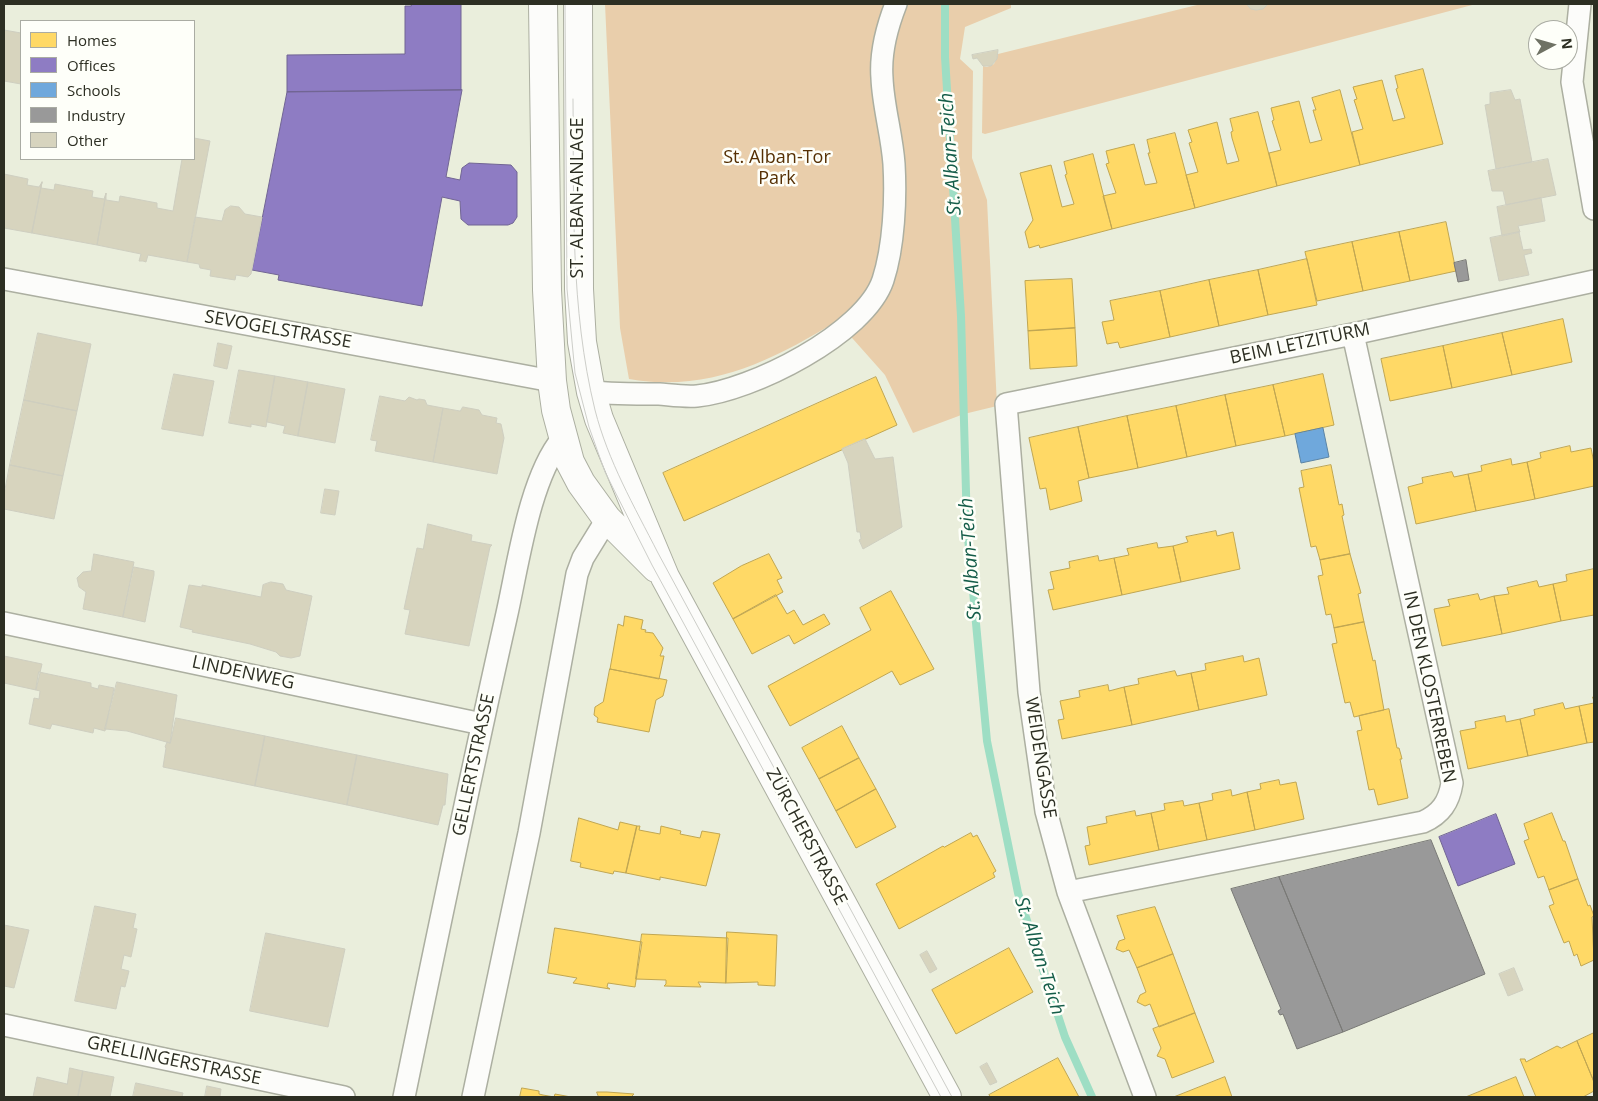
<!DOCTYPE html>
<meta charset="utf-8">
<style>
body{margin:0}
#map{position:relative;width:1598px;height:1101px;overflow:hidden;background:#eaeedc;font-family:"Open Sans",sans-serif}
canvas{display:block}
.frame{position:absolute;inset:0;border:5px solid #2d2f23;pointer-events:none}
.legend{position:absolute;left:20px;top:20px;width:175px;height:140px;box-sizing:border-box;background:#fefff9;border:1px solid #aaaca3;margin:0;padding:6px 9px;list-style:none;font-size:15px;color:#2d2f23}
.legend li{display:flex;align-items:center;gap:10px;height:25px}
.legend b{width:25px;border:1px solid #aaaca3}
.north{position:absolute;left:1528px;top:20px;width:50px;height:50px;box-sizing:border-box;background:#fefff9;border:1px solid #aaaca3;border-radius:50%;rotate:84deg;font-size:14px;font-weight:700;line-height:20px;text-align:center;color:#2d2f23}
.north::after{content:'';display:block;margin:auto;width:18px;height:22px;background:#6f7264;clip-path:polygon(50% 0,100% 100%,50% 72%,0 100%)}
</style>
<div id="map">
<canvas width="1598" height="1101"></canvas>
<div class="frame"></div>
<ul class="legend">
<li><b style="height:14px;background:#ffd966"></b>Homes</li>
<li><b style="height:14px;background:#8e7cc3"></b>Offices</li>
<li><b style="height:14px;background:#6fa8dc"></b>Schools</li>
<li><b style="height:14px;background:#999"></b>Industry</li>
<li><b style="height:14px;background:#d7d4be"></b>Other</li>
</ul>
<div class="north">N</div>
</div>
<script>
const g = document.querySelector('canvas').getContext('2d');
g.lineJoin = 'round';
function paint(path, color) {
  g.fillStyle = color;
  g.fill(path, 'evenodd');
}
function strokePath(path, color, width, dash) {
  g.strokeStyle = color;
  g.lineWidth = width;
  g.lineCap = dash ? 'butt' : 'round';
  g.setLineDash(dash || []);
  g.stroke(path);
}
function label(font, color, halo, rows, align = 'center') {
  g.font = font + ' "Open Sans",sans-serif';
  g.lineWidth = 5;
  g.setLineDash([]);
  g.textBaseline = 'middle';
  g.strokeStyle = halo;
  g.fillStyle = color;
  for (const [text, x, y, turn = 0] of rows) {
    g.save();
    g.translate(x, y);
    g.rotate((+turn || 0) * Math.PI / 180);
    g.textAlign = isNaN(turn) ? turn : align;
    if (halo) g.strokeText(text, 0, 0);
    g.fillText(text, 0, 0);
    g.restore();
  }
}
const green = new Path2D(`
 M605 4H1011V8L965 27 960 59 973 71 972 158 987 200 997 406 964 414 913 433 885 375 837 321C772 361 708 393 629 379L620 328Z
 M1201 4H1247C1254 12 1262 11 1268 4H1476L985 134 982 133 983 66 987 67 994 64 998 54Z`);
const homes = new Path2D(`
 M1423 69 1443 144 1360 165 1352 132 1363 129 1356 106 1354 100 1357 99 1353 87 1382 80 1393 121 1405 118 1396 89 1398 88 1395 76Z
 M1340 90 1360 165 1277 186 1269 153 1281 150 1272 121 1274 120 1271 108 1299 101 1310 143 1322 140 1315 117 1313 110H1316L1312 98Z
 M1258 112 1277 186 1195 208 1186 175 1198 172 1189 143 1192 142 1188 130 1217 122 1227 164 1239 161 1232 138 1231 132 1233 131 1230 119Z
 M1175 133 1195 208 1112 229 1103 196 1116 193 1106 164 1109 163 1106 151 1134 144 1145 185 1157 183 1148 153H1150L1147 140Z
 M1093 154 1112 229 1040 248 1039 245 1029 248 1025 232 1033 220 1020 173 1051 165 1062 207 1074 204 1065 175 1067 174 1064 162Z
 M1446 222 1456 271 1410 281 1399 232Z
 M1399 232 1410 281 1363 291 1352 242Z
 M1352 242 1363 291 1317 301 1305 252Z
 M1307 259 1317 305 1268 315 1258 270Z
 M1258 270 1268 315 1219 326 1209 280Z
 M1072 279 1075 328 1028 331 1025 281Z
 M1209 280 1219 326 1170 337 1160 291Z
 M1160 291 1170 337 1120 348 1118 342 1107 344 1102 322 1114 320 1110 301Z
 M1563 319 1572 362 1512 375 1502 333Z
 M1075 328 1077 366 1030 369 1028 331Z
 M1502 333 1512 375 1452 388 1443 346Z
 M1443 346 1452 388 1390 401 1381 359Z
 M1323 374 1334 425 1285 436 1273 385Z
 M876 377 897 425 684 521 663 473Z
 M1273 385 1285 436 1236 446 1225 395Z
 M1225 395 1236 446 1187 457 1176 406Z
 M1176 406 1187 457 1138 468 1127 416Z
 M1127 416 1138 468 1089 478 1078 427Z
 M1078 427 1089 478 1078 481 1082 501 1050 510 1046 488 1040 489 1029 438Z
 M1570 446 1571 452 1591 448 1594 463V486L1535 499 1527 462 1541 458 1540 453Z
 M1511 459 1512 465 1527 462 1535 499 1476 511 1468 474 1482 471 1481 466Z
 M1331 465 1339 505 1342 504 1344 515 1342 516 1350 554 1320 560 1316 546 1311 547 1299 488 1304 487 1301 471Z
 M1452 472 1454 477 1468 474 1476 511 1416 524 1408 487 1423 483 1422 478Z
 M1216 531 1217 536 1233 532 1240 569 1181 582 1173 546 1188 542 1186 537Z
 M1157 543 1158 548 1173 546 1181 582 1122 595 1114 558 1129 555 1127 549Z
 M769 554 782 578 777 580 783 592 733 619 713 583 741 566Z
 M1350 554 1361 593 1358 594 1364 622 1334 628 1331 614 1326 615 1318 576 1323 575 1320 560Z
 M1098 556 1099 561 1114 558 1122 595 1053 610 1048 590 1054 589 1050 572 1070 568 1069 562Z
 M1594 569V615L1561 621 1553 584 1567 581 1566 575Z
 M1537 581 1539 587 1553 584 1561 621 1502 634 1494 596 1509 594 1507 588Z
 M891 591 934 669 900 685 892 671 790 726 768 686 871 630 860 608Z
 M1478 594 1480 600 1494 596 1502 634 1442 646 1434 609 1450 606 1448 600Z
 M776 595 787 614 794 610 803 625 824 614 830 624 794 644 789 635 752 654 733 619Z
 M625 616 643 620 641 629 646 630 645 632 653 633 663 648 660 656H664L659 679 610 669 618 624 623 626Z
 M1364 622 1373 661 1375 660 1384 710 1354 717 1350 702 1345 703 1332 644 1337 643 1334 628Z
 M1243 656 1244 662 1259 658 1267 695 1199 710 1191 673 1206 670 1205 664Z
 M610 669 667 680 663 696 656 700 649 732 597 722 598 718 594 715 595 707 603 702Z
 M1175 671 1177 676 1191 673 1199 710 1132 725 1124 687 1139 684 1138 679Z
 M1108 685 1109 691 1124 687 1132 725 1062 739 1058 720 1064 719 1060 701 1080 697 1079 691Z
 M1593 697H1594V742L1587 743 1579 706 1594 703Z
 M1563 703 1565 709 1579 706 1587 743 1528 756 1520 719 1535 715 1534 710Z
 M1389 709 1397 748H1399L1401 755 1402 759H1400L1408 798 1378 805 1374 789 1369 790 1357 731 1362 730 1359 716Z
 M1505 716 1506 722 1520 719 1528 756 1468 769 1460 731 1476 728 1475 722Z
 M842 726 859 758 819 779 802 748Z
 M859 758 876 789 836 811 819 779Z
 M1279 780 1280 785 1296 782 1304 819 1255 830 1247 792 1261 789 1260 784Z
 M876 789 896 827 856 848 836 811Z
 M1231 790 1232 796 1247 792 1255 830 1207 840 1199 803 1213 800 1212 794Z
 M1183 801 1184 806 1199 803 1207 840 1159 850 1151 813 1165 810 1164 804Z
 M1135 811 1136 816 1151 813 1159 850 1089 865 1085 846 1090 845 1087 827 1107 823 1106 817Z
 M1552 813 1563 841H1565L1578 879 1549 890 1544 876 1538 878 1524 841 1529 839 1524 824Z
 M579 818 618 830 620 822 637 826 626 873 614 871 613 874 580 867 581 863 571 861Z
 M637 826H640L639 830 660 834 661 826 681 831 680 834 700 838 702 831 720 834 706 886 660 877V880L626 873Z
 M971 833 973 837 977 835 996 871 993 873 995 877 899 929 876 884 943 846 944 847Z
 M1578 879 1588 906 1590 905 1594 916 1592 917 1594 960 1581 966 1577 954 1574 956 1569 941 1564 943 1549 906 1554 904 1549 890Z
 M1155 907 1173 954 1137 968 1129 950 1123 952 1116 949 1119 941 1125 939 1117 916Z
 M555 928 642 942 635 987 608 983 607 987 610 989 573 983 577 978 548 973Z
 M727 932 777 935 775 986 758 985V982L726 983Z
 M642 934 728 938 726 983 698 982 701 987 664 986 666 984V980L636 979Z
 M1009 948 1033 992 956 1034 932 990Z
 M1173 954 1195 1013 1159 1027 1150 1004 1145 1006 1137 1002 1140 995 1146 992 1137 968Z
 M1195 1013 1214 1062 1172 1078 1165 1059 1157 1056 1161 1048 1153 1029Z
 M1594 1033V1082L1577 1041Z
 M1577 1041 1594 1082V1091L1583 1097H1536L1520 1059H1525L1526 1062 1557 1046 1561 1048Z
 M1058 1058 1079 1097H991L989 1095Z
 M1225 1077 1232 1097H1174Z
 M1516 1077 1524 1097H1466Z
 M522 1088 539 1091V1094L543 1095 554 1097 555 1094 571 1097H520Z
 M597 1092H607L634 1094 631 1097H599Z`);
const offices = new Path2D(`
 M411 4H461V90L287 92V55L405 54V6H411Z
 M462 90 446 177 460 180 462 168 469 163 511 165 517 172V217L513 223 508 225H468L461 219 460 201 442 197 422 306 278 280 279 275 252 270 287 92Z
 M1496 814 1515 864 1458 886 1439 837Z`);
const schools = new Path2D(`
 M1323 428 1329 457 1301 463 1295 434Z`);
const industry = new Path2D(`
 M1466 260 1469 280 1458 282 1454 263Z
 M1431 840 1485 974 1343 1032 1279 877Z
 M1279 877 1343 1032 1297 1049 1283 1014 1280 1015 1278 1011 1281 1009 1231 889Z`);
const stream = new Path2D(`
 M945 4V57L961 316 967 527 987 741 1018 893 1065 1037 1092 1097`);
const building = new Path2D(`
 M1247 4H1268L1263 9 1256 10 1251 9Z
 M4 30 21 33V84L4 81Z
 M998 50 997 59 991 66H983L977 58 973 59 972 55Z
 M1511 90 1515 100 1520 99 1532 162 1496 169 1485 105 1490 104V93Z
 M194 138 210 141 187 262 148 255 146 262 143 261H139L141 254 97 245 106 193V200L119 202 120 196 157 203V208L173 211 182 159H194Z
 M1548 159 1556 195 1506 205 1503 191H1492L1488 171Z
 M4 174 28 179 27 185 39 187 42 182 32 233 4 228Z
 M42 182 41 188 54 190 55 184 93 191 92 197 104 199 106 193 97 245 32 233Z
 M1541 198 1545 221 1518 226 1520 232 1502 236 1497 207Z
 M231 206 239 207 245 214 262 217 251 274 248 277 236 275 235 280 210 276 211 270 200 268 199 264 187 262 195 217 222 221 225 210Z
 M1519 232 1523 250 1531 249 1532 253 1524 255 1529 275 1499 281 1490 238Z
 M38 333 91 344 77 411 24 400Z
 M218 343 232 346 227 369 214 366Z
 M239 370 275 376 266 427 251 424V427L229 423Z
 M174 374 214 381 203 436 162 429Z
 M275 376 308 382 298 436 283 433 285 426 267 422Z
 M308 382 345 389 335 443 298 436Z
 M380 396 405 401 409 397 417 400 419 399 425 400 427 405 443 408 433 462 375 451 377 441 371 440Z
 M24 400 77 411 63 476 10 465Z
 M463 407 479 410 482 415 497 418 496 423 501 424 504 438 497 474 433 462 443 408 460 411Z
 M865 439 875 459 893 457 902 527 863 549 859 540 861 539 860 532H857L848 463 842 449Z
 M10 465 63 476 54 519 4 509V495Z
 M325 489 339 491 335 515 321 513Z
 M428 524 472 535 471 541 492 545 490 547 469 646 405 634 410 610 404 609 417 548 423 549Z
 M94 554 134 562 123 617 83 609 86 592 79 587 77 578 83 572 91 571Z
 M134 567 154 571V575L145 622 123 617Z
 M271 582 283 584 286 590 312 596 300 656 291 658 280 656 276 652 250 644 192 632 193 630 180 627 189 585 202 587V585L261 597 263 585Z
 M4 656 42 664 36 690 4 683Z
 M39 672 91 683V687L98 689 99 685 114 688 105 731 94 728 93 733 52 724 50 729 29 724 34 698 39 699 40 691 36 690Z
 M117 682 177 695 170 743 127 731 105 729Z
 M176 718 265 736 255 786 163 767 166 748 165 747 167 742 170 743Z
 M265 736 357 755 347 805 255 786Z
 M357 755 448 774 445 805H443L438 825 347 805Z
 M95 906 136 914 133 928 137 929 131 957 124 955 121 969 129 971 125 987 121 986 116 1009 75 1001Z
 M4 925 29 930 14 988 4 986Z
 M266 933 345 949 328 1027 250 1011Z
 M927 951 937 969 930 973 920 955Z
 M1514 968 1523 990 1508 996 1499 974Z
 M987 1063 997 1082 990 1085 980 1067Z
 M70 1068 83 1071 78 1097H33L37 1077 67 1084Z
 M83 1071 114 1077 110 1097H78Z
 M136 1083 183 1093 182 1097H133Z
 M207 1086 221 1089 220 1097H205Z`);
const minor = new Path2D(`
 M1580 4 1572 82 1594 209
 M4 279 552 381
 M591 392C613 394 636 394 659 394 671 395 684 397 697 396 751 391 865 334 883 280 894 246 896 199 894 164 892 135 883 106 882 78 880 53 887 27 896 4
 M4 623 482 724
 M1068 892 1423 822C1441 814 1449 802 1452 783L1353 334
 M4 1025 344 1097
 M404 1097C437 937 470 777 506 618 518 566 529 479 562 439
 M473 1097 529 833 577 574 583 558 607 519
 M1145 1097 1068 892 1046 811 1029 692 1006 404 1353 334 1594 281`);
const secondary = new Path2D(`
 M543 4 547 290 552 381 556 410 570 462 581 483 607 519 656 568
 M578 4 579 289 582 342 591 392 599 419 665 577 947 1097`);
const tram = new Path2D(`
 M565 4 567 289 575 373 589 427 605 472 652 565 941 1097
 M573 99C574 203 570 308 595 410 608 461 634 506 658 553L952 1097`);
const parkNames = [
 ["St. Alban-Tor",777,158],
 ["Park",777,179]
];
const streetNames = [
 ["ST. ALBAN-ANLAGE",578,198,-90],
 ["SEVOGELSTRASSE",278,330,10],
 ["BEIM LETZITURM",1300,344,-12],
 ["LINDENWEG",243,673,12],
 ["IN DEN KLOSTERREBEN",1429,687,78],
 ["WEIDENGASSE",1040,758,81],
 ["GELLERTSTRASSE",474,765,-78],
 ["ZÜRCHERSTRASSE",806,837,62],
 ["GRELLINGERSTRASSE",174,1061,12]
];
const waterNames = [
 ["St. Alban-Teich",951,154,-94],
 ["St. Alban-Teich",971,559,-94],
 ["St. Alban-Teich",1039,956,72]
];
paint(green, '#e9ceab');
paint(homes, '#ffd966');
strokePath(homes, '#c0a652', 1);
paint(offices, '#8e7cc3');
strokePath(offices, '#716593', 1);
paint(schools, '#6fa8dc');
strokePath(schools, '#5b84a4', 1);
paint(industry, '#999');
strokePath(industry, '#797976', 1);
strokePath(stream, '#9edec4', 8);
paint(building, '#d7d4be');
strokePath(building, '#cecec0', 1);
strokePath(minor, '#acafa1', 24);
strokePath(secondary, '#acafa1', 30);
strokePath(minor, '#fcfcfa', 21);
strokePath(secondary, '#fcfcfa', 28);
strokePath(tram, '#cdcec9', 1);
label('18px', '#563004', '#fefff9', parkNames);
label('18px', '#2d2f23', '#fefff9', streetNames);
label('italic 19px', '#155d49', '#fefff9', waterNames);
</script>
